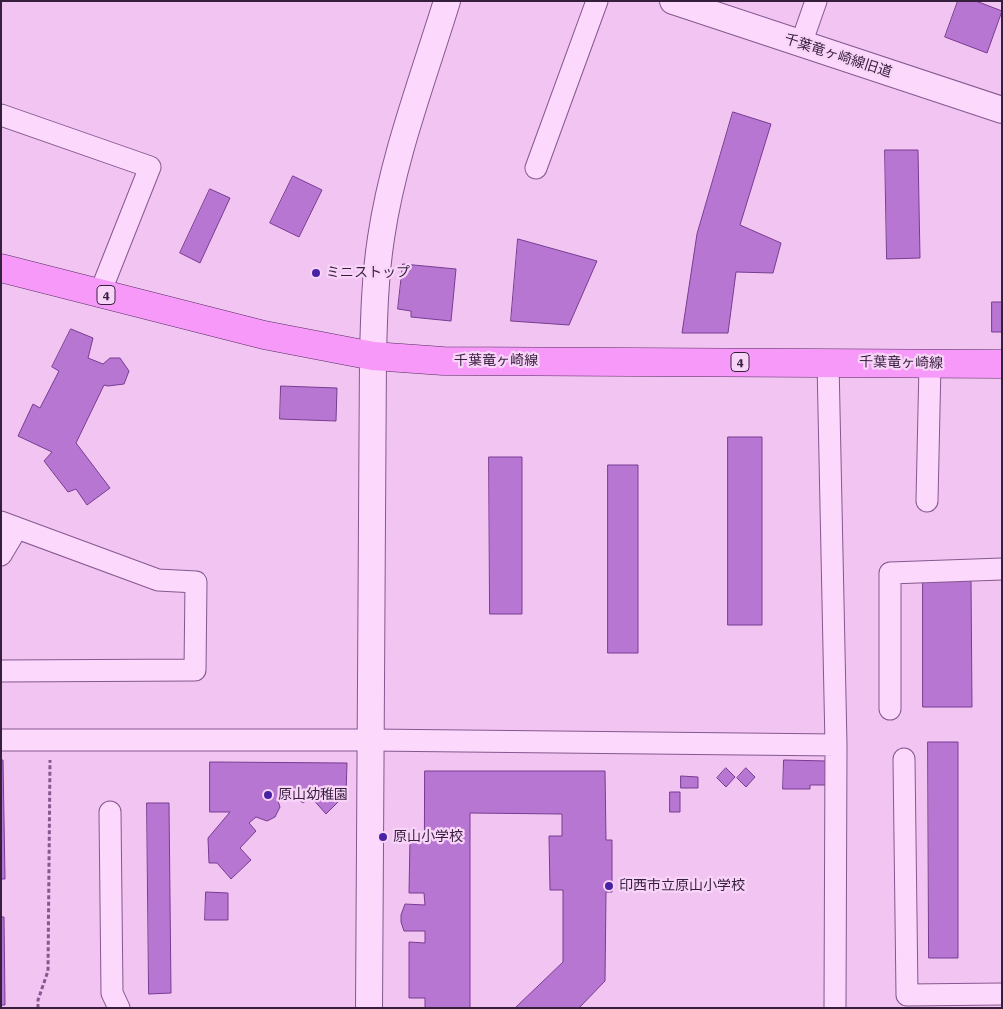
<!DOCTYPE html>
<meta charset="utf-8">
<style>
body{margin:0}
#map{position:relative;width:1003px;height:1009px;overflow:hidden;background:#f2c4f2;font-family:"Roboto Serif",serif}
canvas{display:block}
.frame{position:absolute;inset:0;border:2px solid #361e3d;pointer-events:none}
</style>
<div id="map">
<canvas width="1003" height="1009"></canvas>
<div class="frame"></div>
</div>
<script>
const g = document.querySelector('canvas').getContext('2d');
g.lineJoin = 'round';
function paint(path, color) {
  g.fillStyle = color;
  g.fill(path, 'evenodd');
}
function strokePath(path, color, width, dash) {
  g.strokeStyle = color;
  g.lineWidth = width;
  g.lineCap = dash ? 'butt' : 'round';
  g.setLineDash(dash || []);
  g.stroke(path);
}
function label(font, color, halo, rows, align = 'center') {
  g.font = font + ' "Roboto Serif","Noto Sans JP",serif';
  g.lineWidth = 4.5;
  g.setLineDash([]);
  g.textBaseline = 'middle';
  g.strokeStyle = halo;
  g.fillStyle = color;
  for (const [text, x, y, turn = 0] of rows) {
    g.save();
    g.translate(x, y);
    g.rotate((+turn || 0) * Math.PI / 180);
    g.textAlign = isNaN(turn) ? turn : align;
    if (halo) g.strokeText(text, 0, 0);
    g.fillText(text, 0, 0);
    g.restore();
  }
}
const building = new Path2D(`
 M958 1H976L1002 11 987 53 945 37Z
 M733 112 771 124 740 225 781 243 773 273 736 272 728 333H682L697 234Z
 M885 150H918L920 258 887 259Z
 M293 176 322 190 299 237 270 223Z
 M210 189 230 198 200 263 180 253Z
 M518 239 597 261 569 325 511 321Z
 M403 264 456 269 451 321 411 317V311L398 309Z
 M992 302H1002V332H992Z
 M71 329 93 338 88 358 103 364 110 358H120L129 371 124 384 108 386 104 385 76 443 110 488 87 505 76 489 68 492 44 461 52 452 18 436 33 404 40 408 59 371 52 367Z
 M281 386 337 388 336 421 280 419Z
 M728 437H762V625H728Z
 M489 457H522V614H490Z
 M608 465H638V653H608Z
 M923 580H971L972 707H923Z
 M928 742H958V958H929Z
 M1 760H3L5 879H1Z
 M784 760 827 761 826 785H810V789H783Z
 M210 762 347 763 346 794 326 814 311 797 303 803 285 788 277 798 280 807 275 817 267 821 256 817 249 823 256 831 240 848 251 860 231 879 217 863H209L208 838 230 812H210Z
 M726 768 735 777 726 787 717 778Z
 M746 768 755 777 746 787 737 778Z
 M425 771H605L606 840H612V892H606L605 981 579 1008H515L563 962V890H550L549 836H562V814L470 813V1008H425V998H409V942L425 943V931H404L401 922V915L405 904 425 905 424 893H409L410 838H424Z
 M681 776 698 777V788H681Z
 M670 792H680V812H670Z
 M147 803H169L171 993 149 994Z
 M206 892 228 893V920H205Z
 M1 917H4L5 1005H1Z`);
const path = new Path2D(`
 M38 1008V1000L48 971 50 760`);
const minor = new Path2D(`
 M801 44 816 1
 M1 115 150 167 100 293
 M536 168 597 1
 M828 362 836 745 835 1008
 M927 501 930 364
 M1 522 158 580 196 582 195 670 1 671
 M1 555 17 528
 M890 709V573L1002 569
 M1 740H371L836 745
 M904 759 907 995 1002 994
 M110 812 112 993 119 1008`);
const tertiary = new Path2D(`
 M673 1 1002 110
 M369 1008 373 356C374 316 375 277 381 238 393 157 423 79 447 1`);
const primary = new Path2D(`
 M1 268 264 335 373 356 443 361 1002 364`);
const markers = [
 [316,273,5,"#4723a3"],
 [268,795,5,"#4723a3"],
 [383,837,5,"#4723a3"],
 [609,886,5,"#4723a3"]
];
const shields = [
 [106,295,18],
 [740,362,18]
];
const shieldNames = [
 ["4",106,295],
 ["4",740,362]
];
const streetNames = [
 ["千葉竜ヶ崎線旧道",838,56,18],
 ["千葉竜ヶ崎線",496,361],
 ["千葉竜ヶ崎線",901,363,1]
];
const poiNames = [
 ["ミニストップ",326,273],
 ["原山幼稚園",278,795],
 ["原山小学校",393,837],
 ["印西市立原山小学校",619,886]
];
paint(building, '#b876d3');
strokePath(building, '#763c90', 1);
strokePath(minor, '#85588f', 23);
strokePath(tertiary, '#85588f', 28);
strokePath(primary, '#512d5c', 29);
strokePath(path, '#85588f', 3, [4, 2.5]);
strokePath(minor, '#fbd8fc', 21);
strokePath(tertiary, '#fbd8fc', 26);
strokePath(primary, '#f699f8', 28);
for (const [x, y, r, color] of markers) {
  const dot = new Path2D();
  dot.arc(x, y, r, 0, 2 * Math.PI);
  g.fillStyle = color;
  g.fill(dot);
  strokePath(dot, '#f9d4f9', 2);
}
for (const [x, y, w] of shields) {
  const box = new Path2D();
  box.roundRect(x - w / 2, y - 9.5, w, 19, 4);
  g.fillStyle = '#f9d4f9';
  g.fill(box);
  strokePath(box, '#361e3d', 1);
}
label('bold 12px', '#361e3d', null, shieldNames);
label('14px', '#361e3d', '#f9d4f9', streetNames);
label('14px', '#361e3d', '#f9d4f9', poiNames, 'left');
</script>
